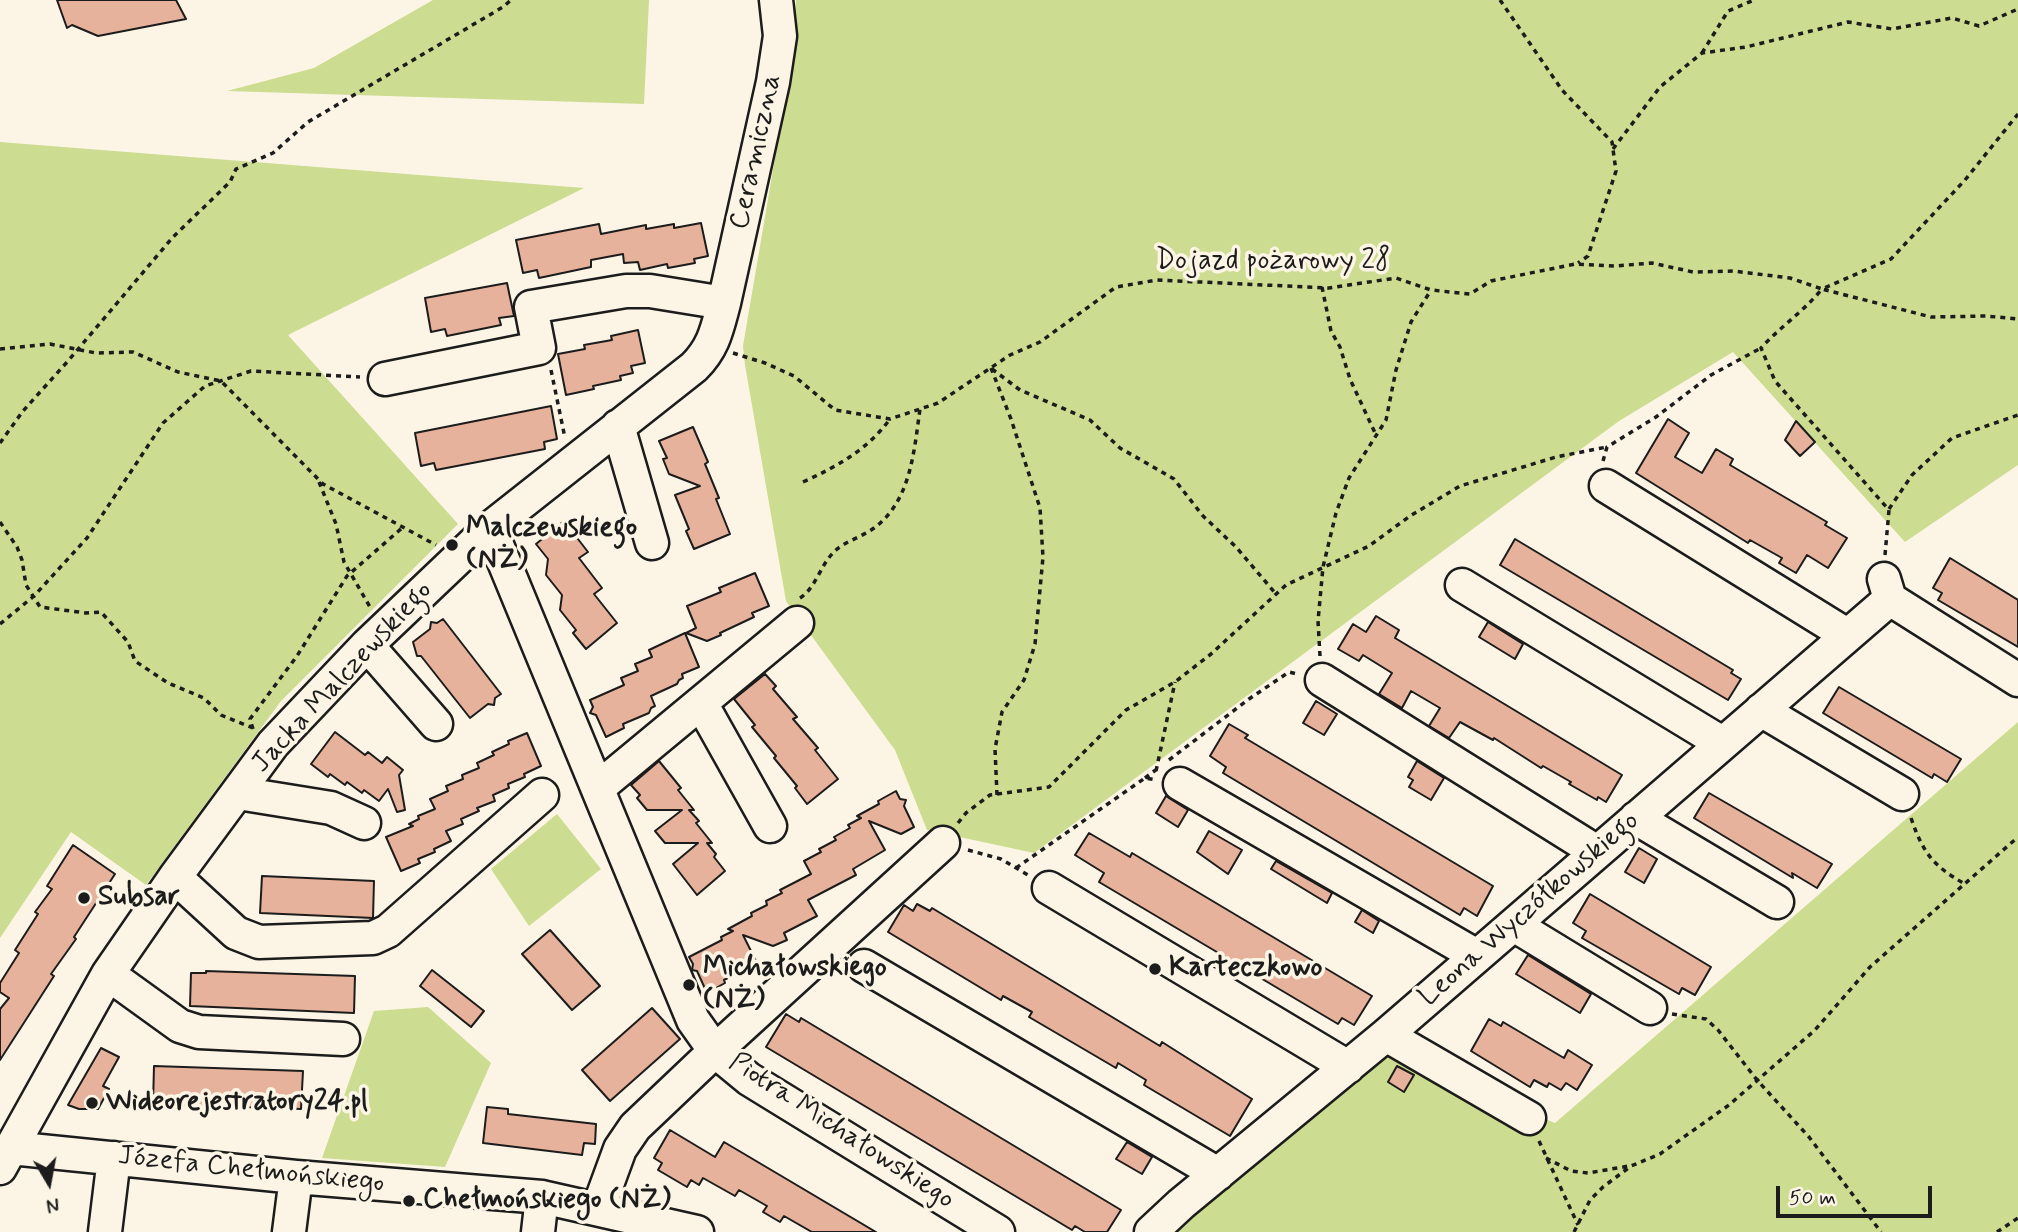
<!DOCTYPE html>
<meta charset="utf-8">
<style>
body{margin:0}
#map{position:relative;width:2018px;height:1232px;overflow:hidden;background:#fcf5e5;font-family:Mynerve,sans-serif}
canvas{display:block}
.north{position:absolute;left:14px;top:1148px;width:70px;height:70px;-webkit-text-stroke:5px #fcf5e5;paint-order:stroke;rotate:170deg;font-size:19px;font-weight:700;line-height:28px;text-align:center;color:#1c1c1c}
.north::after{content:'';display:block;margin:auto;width:24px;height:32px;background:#1c1c1c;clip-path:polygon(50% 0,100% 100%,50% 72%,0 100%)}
.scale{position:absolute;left:1776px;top:1186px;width:156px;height:32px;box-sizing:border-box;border:4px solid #1c1c1c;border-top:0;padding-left:9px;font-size:21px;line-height:24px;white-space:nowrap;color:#1c1c1c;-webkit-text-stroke:5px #fcf5e5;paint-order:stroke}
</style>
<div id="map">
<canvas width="2018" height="1232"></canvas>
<div class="north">N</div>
<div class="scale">50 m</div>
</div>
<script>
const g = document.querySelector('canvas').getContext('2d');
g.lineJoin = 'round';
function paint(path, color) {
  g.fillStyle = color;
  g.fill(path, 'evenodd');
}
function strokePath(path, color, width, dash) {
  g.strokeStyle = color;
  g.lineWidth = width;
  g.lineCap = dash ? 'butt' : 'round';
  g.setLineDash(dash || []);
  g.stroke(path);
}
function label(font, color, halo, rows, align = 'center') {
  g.font = font + ' Mynerve,sans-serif';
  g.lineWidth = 7;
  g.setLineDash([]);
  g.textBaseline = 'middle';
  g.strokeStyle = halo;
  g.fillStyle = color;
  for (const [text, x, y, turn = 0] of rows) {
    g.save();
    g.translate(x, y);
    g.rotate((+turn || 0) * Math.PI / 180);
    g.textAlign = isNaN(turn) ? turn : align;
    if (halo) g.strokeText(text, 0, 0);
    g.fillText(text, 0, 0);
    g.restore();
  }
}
const green = new Path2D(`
 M433 0H649L644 104 227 91 314 68Z
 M796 0H2018V465L1905 542 1733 352 1619 421 1034 853 927 830 895 750 786 601 745 365 743 346 790 70Z
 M0 142 584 188 288 335 458 524 281 701 146 885 71 832 0 938Z
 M2018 722V1232H1169L1385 1055 1555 1123Z
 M557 814 601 869 529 926 491 869Z
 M428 1007 491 1063 445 1167 322 1158 374 1011Z`);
const building = new Path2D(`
 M57 0H176L186 19 98 36 72 25 67 28Z
 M701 223 708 256 694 259 695 263 668 268 667 264 640 270 638 262 624 263 623 254 591 260V267L539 278 537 270 523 273 516 240 599 224 601 234 646 225V229L674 224V228Z
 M507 283 514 316 499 318 501 325 447 336 445 329 431 332 425 298Z
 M638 330 645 363 631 366 633 373 620 376 621 380 593 386 594 389 566 395 558 354 585 349 584 345 612 340 611 336Z
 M551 406 557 439 544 442 545 449 436 470 434 463 421 466 415 433Z
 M1668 419 1689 433 1675 457 1702 473 1716 449 1733 459 1730 465 1827 522 1825 525 1847 538 1828 568 1807 555 1796 573 1779 563 1782 558 1750 540 1748 543 1636 473Z
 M1796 421 1815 442 1800 456 1785 440Z
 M693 427 708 462 705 464 719 498 716 499 730 534 694 549 686 531 689 529 675 495 700 486 669 474 663 459 667 458 659 441Z
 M564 521 588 552 579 558 602 588 594 594 617 623 586 649 573 633 576 630 560 610 562 595 546 575 548 559 536 544Z
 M1515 539 1733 670 1731 673 1741 679 1728 700 1500 565Z
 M1950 558 2018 600V647L1938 600 1942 593 1933 588Z
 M755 573 769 606 752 613 754 617 720 633 721 635 707 641 686 633 696 628 687 606 721 592 719 588Z
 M1376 616 1399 630 1395 638 1622 775 1606 802 1598 797 1597 800 1569 784 1571 782 1543 766 1541 768 1494 738 1493 740 1460 722 1449 738 1429 726 1440 708 1411 691 1402 708 1379 694 1392 673 1363 655 1359 661 1338 649 1353 624 1366 632Z
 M443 619 501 694 495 698 494 705 488 704 470 718 421 656H417L413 642 430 629 431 622 437 623Z
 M1488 622 1523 644 1515 659 1479 637Z
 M685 633 699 667 682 674 683 678 679 680 677 684 651 696 655 706 651 708 649 713 623 724 624 728 606 737 596 715 590 713 593 707 590 700 624 685 621 678 638 671 635 664 652 657 649 650Z
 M765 674 776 686 773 689 797 717 793 719 818 748 815 750 838 779 807 804 795 788 797 786 774 758 776 756 752 727 755 725 734 699Z
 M1839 687 1961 759 1947 782 1934 774 1932 778 1823 713Z
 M1316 701 1337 714 1324 735 1303 723Z
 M1229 724 1248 735 1245 738 1493 886 1477 916 1464 908 1460 915 1223 773 1226 767 1210 756Z
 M335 732 365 755 368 752 382 763 387 757 403 770 399 775 405 810 397 812 388 789 379 801 364 790 362 793 347 782 345 785 330 774 328 777 311 764Z
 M527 733 541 766 524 774 525 777 508 784 509 788 493 795 495 801 477 808 479 811 461 819 463 824 446 831 451 841 434 849 435 852 418 859 420 863 401 871 386 837 413 826 409 824 419 819 418 816 435 809 430 799 448 791 446 786 463 779 462 775 479 768 477 763 494 755 492 752 509 744 508 741Z
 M659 761 681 788 678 790 694 810H689L699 821 696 823 712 843H707L716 854 714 857 725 871 697 895 673 864 698 843H665L655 831 682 810H647L637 798 640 795 631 785Z
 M1417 761 1444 778 1431 800 1409 787 1413 780 1408 777Z
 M896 791 900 799 906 800 904 806 914 827 901 834 869 821 885 850 853 869 856 875 808 900 817 916 784 933 787 940 773 946 743 935 757 963 724 980 725 983 707 993 697 971 692 970 693 964 689 957 722 940 721 937 733 931 728 929 752 916 751 913 767 905 766 901 782 893 780 890 811 874 804 861 821 852 819 849 836 840 834 837 850 828 848 825 861 818 857 816 879 804 878 801Z
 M1709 793 1832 864 1817 888 1792 873 1793 878 1694 818Z
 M1166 796 1188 810 1178 827 1156 813Z
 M1209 831 1242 850 1228 874 1197 852Z
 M1089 833 1130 857 1132 853 1372 996 1354 1025 1342 1018 1338 1024 1099 882 1104 873 1075 855Z
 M73 845 115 874 74 937 76 939 51 974 54 976 0 1060V1009L9 998 0 992V983L19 953 15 950 38 914 35 912 52 889 47 886Z
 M1639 848 1657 859 1644 883 1625 872Z
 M1276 861 1332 893 1327 903 1271 869Z
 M262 876 374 881 373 918 260 913Z
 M1590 894 1711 967 1695 995 1682 988 1679 994 1582 938 1586 931 1573 923Z
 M917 904 930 911 932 908 1160 1046 1162 1042 1252 1099 1230 1136 1144 1085 1146 1080 1118 1063 1116 1068 1029 1017 1032 1012 1003 996 1001 1000 888 932 904 905 913 911Z
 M1362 910 1379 921 1373 933 1355 922Z
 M550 930 600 986 572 1010 522 954Z
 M1528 955 1591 994 1580 1013 1516 974Z
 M432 970 484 1011 471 1027 420 986Z
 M206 971 355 976 354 1013 190 1006 191 973H206Z
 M652 1008 680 1039 610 1101 582 1070Z
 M786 1014 799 1022 801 1018 1121 1210 1107 1232H1085L1075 1226 1072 1230 766 1047Z
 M1489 1019 1501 1026 1503 1022 1564 1058 1568 1050 1592 1065 1577 1090 1566 1083 1561 1090 1549 1083 1547 1087 1534 1080 1530 1087 1471 1051Z
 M101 1048 119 1057 103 1086 109 1089 98 1109H79L68 1105Z
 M154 1066 303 1071 301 1109 153 1104Z
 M1397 1066 1414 1075 1404 1092 1388 1082Z
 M487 1107 508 1109V1114L596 1124 595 1144 584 1143 582 1155 483 1143Z
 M670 1130 715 1157 724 1142 876 1232H812L784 1216 780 1222 763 1212 767 1206 739 1190 735 1196 703 1178 699 1185 691 1180 687 1187 658 1170 662 1163 654 1158Z
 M1127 1142 1152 1157 1142 1174 1116 1159Z`);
const path = new Path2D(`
 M1500 0 1562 90 1612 142 1616 171 1588 256 1578 263
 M1702 53 1728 11 1754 0
 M1613 149 1660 87 1702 53 1746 47 1848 22 1892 29 1952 18 1979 26 2018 9
 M1322 287 1331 331 1340 347 1350 379 1376 435
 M0 349 50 344 96 353 133 352 178 372 221 381 323 484 436 545
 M733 353 765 363 794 376 835 410 890 419 938 403 1010 355 1040 342 1116 287 1157 280 1329 288 1396 278 1431 290 1470 294 1491 281 1575 264 1615 266 1652 263 1693 272 1733 271 1790 278 1822 289 1891 259 1965 180 2018 114
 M991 368 1011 419 1040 508 1043 557 1035 644 1024 680 1002 712 995 749 997 795
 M992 369 1020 390 1090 420 1120 448 1174 479 1203 516 1236 547 1276 594
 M551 370 565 438
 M0 443 23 411 68 361 173 237 230 182 236 169 273 153 308 122 503 7 511 0
 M1603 461 1607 447 1656 417 1711 375 1761 348
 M319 482 336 524 344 562 370 607
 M803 482C838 466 867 450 890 419
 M1889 509 1912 475 1952 438 2018 415
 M0 522 17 547 22 560 26 585 40 607 86 613 101 612 128 642 135 661 168 683 204 698 221 715 253 728
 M1885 555 1889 510 1775 381 1761 348C1780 327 1803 312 1822 289L1931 317 1986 316 2018 319
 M800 598C817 587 820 564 836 550 846 541 862 537 874 528 911 501 914 451 920 409
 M0 624 34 596 87 538 163 423 205 386 251 371 360 377
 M1320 656 1318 621 1323 567 1336 513 1349 478 1386 420 1396 370 1411 322 1431 290
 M253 729 250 719 297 656 347 576 402 528
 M1169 760 1249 699 1289 672 1297 674
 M1156 771 1175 682
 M1145 778 1157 769
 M1911 818C1923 853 1933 866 1965 884
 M958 823 966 813 990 795 1049 787 1126 710 1175 682 1211 654 1286 585 1369 546 1410 516 1460 486 1556 457 1607 447
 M968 850 1001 859 1028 875
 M1016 868 1145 778 1157 780
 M1672 1014 1706 1019 1718 1030 1757 1080 1809 1137 1881 1232
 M1539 1141 1578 1225
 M1546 1158 1571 1171 1588 1173 1629 1166
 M1574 1232 1590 1200 1603 1187 1631 1166 1660 1154 1729 1105 1815 1030 1870 967 2018 837
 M1997 1232 2018 1218`);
const minor = new Path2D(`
 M385 379 539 348 531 307 626 291H650L724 303
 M618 426 652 543
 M1606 486 1847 635
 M490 528 693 1020 715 1051 749 1079 998 1232
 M1462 585 1722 743
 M1890 599 2018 680
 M367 645 436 724
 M1322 680 1597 852
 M701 703 770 826
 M1761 710 1902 794
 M1180 784 1477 956
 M598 788 797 623
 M238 793 331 808 364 823
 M1636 818 1777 902
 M175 877 236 933 259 942 373 938 388 931 542 795
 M1049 888 1348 1067
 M1514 925 1650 1008
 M864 966 1218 1174
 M108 974 180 1026 199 1032 343 1039
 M1386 1035 1529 1118
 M11 1148 296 1177 542 1197 697 1232
 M0 1168 108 974 175 877 273 744 367 645 490 528 694 367C714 347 717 329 724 303L773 82 780 36 776 0
 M598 1209 620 1149 635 1127 715 1051 943 843
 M105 1232 114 1158
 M289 1232 296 1177
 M538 1232 542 1197
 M1151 1232 1181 1204 1386 1035 1890 599 1884 579`);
const markers = [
 [452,545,7,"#1c1c1c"],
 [84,898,7,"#1c1c1c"],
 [1155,969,7,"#1c1c1c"],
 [689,985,7,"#1c1c1c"],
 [92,1103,7,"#1c1c1c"],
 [409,1201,7,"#1c1c1c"]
];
const streetNames = [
 ["Ceramiczna",757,152,-78],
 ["Dojazd pożarowy 28",1273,262],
 ["Jacka Malczewskiego",343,678,-47],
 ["Leona Wyczółkowskiego",1530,910,-41],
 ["Piotra Michałowskiego",841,1132,33],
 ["Józefa Chełmońskiego",251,1171,6]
];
const poiNames = [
 ["Malczewskiego",466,529],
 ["(NŻ)",466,561],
 ["Subsar",98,898],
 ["Michałowskiego",703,969],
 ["(NŻ)",703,1001],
 ["Karteczkowo",1169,969],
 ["Wideorejestratory24.pl",106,1103],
 ["Chełmońskiego (NŻ)",423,1201]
];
paint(green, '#ccdc90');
paint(building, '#e7b29b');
strokePath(building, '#1c1c1c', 2);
strokePath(minor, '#1c1c1c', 37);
strokePath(path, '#1c1c1c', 3.5, [5, 5]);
strokePath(minor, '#fcf5e5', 32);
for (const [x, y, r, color] of markers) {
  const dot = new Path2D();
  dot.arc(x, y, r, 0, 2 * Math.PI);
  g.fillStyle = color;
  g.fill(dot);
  strokePath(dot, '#fcf5e5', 2.5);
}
label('28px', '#1c1c1c', '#fcf5e5', streetNames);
label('bold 28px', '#1c1c1c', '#fcf5e5', poiNames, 'left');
</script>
